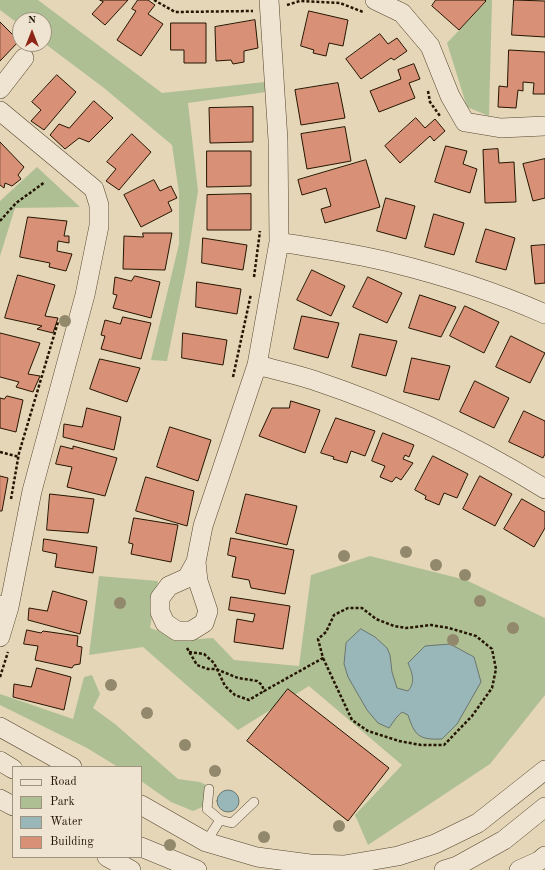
<!DOCTYPE html>
<style>
body{margin:0}
#map{position:relative;width:545px;height:870px;overflow:hidden;background:#e5d6b8;font-family:"Old Standard TT",serif}
canvas{display:block}
.legend{position:absolute;left:12px;top:766px;width:130px;height:92px;box-sizing:border-box;background:#eee4d1;border:1px solid #9e917d;margin:0;padding:5px 7px;list-style:none;font-size:12px;color:#251500}
.legend li{display:flex;align-items:center;gap:8px;height:20px}
.legend b{width:20px;border:1px solid #9e917d}
.north{position:absolute;left:12px;top:12px;width:40px;height:40px;box-sizing:border-box;background:#eee4d1;border:1px solid #9e917d;border-radius:50%;rotate:0deg;font-size:11px;font-weight:700;line-height:16px;text-align:center;color:#251500}
.north::after{content:'';display:block;margin:auto;width:14px;height:18px;background:#8f2418;clip-path:polygon(50% 0,100% 100%,50% 72%,0 100%)}
</style>
<div id="map">
<canvas width="545" height="870"></canvas>
<ul class="legend">
<li><b style="height:5px;background:#eee4d1"></b>Road</li>
<li><b style="height:11px;background:#afbf94"></b>Park</li>
<li><b style="height:11px;background:#99b7b8"></b>Water</li>
<li><b style="height:11px;background:#d89077"></b>Building</li>
</ul>
<div class="north">N</div>
</div>
<script>
const g = document.querySelector('canvas').getContext('2d');
g.lineJoin = 'round';
function paint(path, color) {
  g.fillStyle = color;
  g.fill(path, 'evenodd');
}
function strokePath(path, color, width, dash) {
  g.strokeStyle = color;
  g.lineWidth = width;
  g.lineCap = dash ? 'butt' : 'round';
  g.setLineDash(dash || []);
  g.stroke(path);
}
const green = new Path2D(`
 M0 0H38L162 93 265 82 266 92 188 103 198 191 186 267 167 361 151 360 179 244V193L172 145 104 88 44 43V20H20V25L0 10Z
 M486 0H492L489 116 467 107 447 43 486 2Z
 M37 167 80 207 15 208 0 256V201Z
 M370 556 466 580 545 618V695L490 764 368 845 355 815 402 765 309 686 238 730 143 647 89 655 99 576 158 581 150 628 185 640 213 638 234 660 299 666 311 575Z
 M92 675 100 694 93 708 115 724 178 779 200 782 206 785 207 805 193 811 171 802 141 781V767H118L87 748 0 705V694L73 719 84 677Z`);
const water = new Path2D(`
 M361 629 375 637 387 648 390 655 392 672 397 688 408 691C416 682 412 673 408 663L425 646 450 644 474 657 481 682 457 724 442 739C419 740 415 736 408 715L402 712 396 718 389 728 378 723 367 710 348 677 344 664 346 643Z
 M217 801a11 11 0 1 1 22 0a11 11 0 1 1-22 0Z`);
const building = new Path2D(`
 M100 0H128L105 25 92 14 103 2Z
 M138 0H148L155 5 148 14 163 24 141 56 117 40 136 11 132 9Z
 M436 0H485L486 1 459 30 432 6Z
 M514 0 545 1V37L512 35Z
 M309 11 348 20 343 46 329 43 326 56 313 53 314 50 301 46Z
 M255 20 258 48 244 51V62L233 64 231 60 216 61 215 27Z
 M0 22 19 41 0 61Z
 M171 23H206V63H184V50H171Z
 M380 34 388 44 397 38 407 51 394 60 391 58 361 79 346 59Z
 M509 50 545 52V94H533L534 83 523 82V91L518 90 516 108 498 107 499 86 507 87Z
 M414 64 420 79 409 83 415 98 379 112 370 91 401 79 398 70Z
 M57 75 76 92 44 130 31 121 41 110 32 102Z
 M338 83 345 118 301 125 295 90Z
 M94 101 113 118 89 142 79 138 65 149 50 135 59 124 69 128Z
 M253 107V142L210 143 209 108Z
 M416 118 425 128 435 119 445 131 434 141 430 136 400 163 385 146Z
 M345 127 351 161 307 169 301 134Z
 M132 134 151 152 119 190 106 181 116 169 107 162Z
 M0 142 24 167 18 175 21 179 12 186 5 183 4 188 0 185Z
 M446 146 467 151 463 164 477 169 470 193 435 182Z
 M498 149 499 163 514 162 516 202 485 203 483 150Z
 M207 151H251V186L207 187Z
 M545 159V198L533 201 523 164Z
 M366 160 380 207 325 223 321 209 331 206 326 188 302 195 298 180Z
 M154 180 160 191 171 186 177 198 168 202 172 211 141 227 124 195Z
 M251 194V230H207V195Z
 M386 198 415 206 406 239 377 231Z
 M434 214 464 223 454 255 425 247Z
 M28 217 67 221 64 236H69V243L58 241 57 251 72 254 66 271 49 267 50 263 20 257Z
 M486 229 515 238 506 270 476 262Z
 M143 233H172L165 270 123 269 124 236 143 237Z
 M203 238 247 245 243 270 202 263Z
 M545 245V283L535 284 531 246Z
 M312 270 345 286 331 316 297 300Z
 M18 275 55 285 45 316 58 318 53 333 37 329 42 326 5 318Z
 M135 276 160 282 151 318 113 308 117 295 113 294 115 277 131 281Z
 M368 277 402 293 387 323 353 307Z
 M197 282 241 289 237 314 196 307Z
 M420 295 456 307 441 337 409 328Z
 M465 306 499 322 484 353 450 336Z
 M302 316 339 323 328 358 294 349Z
 M123 317 151 323 141 359 101 349 105 336 101 335 105 320 120 324Z
 M0 333 40 343 28 374 40 376 33 392 16 387 19 382 0 377Z
 M183 333 227 340 223 365 182 358Z
 M360 334 397 341 386 376 352 367Z
 M511 336 545 353 530 383 496 367Z
 M412 358 450 366 439 400 404 392Z
 M100 359 140 368 127 402 90 389Z
 M475 381 509 398 494 428 460 412Z
 M7 396 23 400 16 432 0 428V398L4 399Z
 M291 401 320 410 305 453 259 436 272 408H289Z
 M87 408 121 417 114 450 63 437 64 424 82 427Z
 M524 411 545 421V454L543 458 509 442Z
 M336 418 375 431 365 456 351 451 347 463 333 459 334 457 321 453Z
 M170 427 211 440 198 481 157 467Z
 M383 433 414 445 409 457 405 455 403 459 413 463 401 480 396 477 392 482 380 477 385 466 372 461Z
 M61 446 73 449V446L117 458 105 496 67 487 72 467 56 464Z
 M433 456 468 474 457 498 444 493 439 505 425 499 426 496 415 490Z
 M0 476 8 478 2 511H0Z
 M480 476 512 494 495 526 463 509Z
 M146 477 194 491 187 526 136 511Z
 M50 494 94 499 88 533 47 530Z
 M246 494 297 506 287 545 236 533Z
 M522 499 545 512V528L534 547 504 529Z
 M134 518 178 525 171 562 131 554 133 544 129 543Z
 M231 538 294 550 285 594 251 588 249 580 232 577 236 557 228 555Z
 M44 539 97 547 93 573 55 567 57 554 43 551Z
 M53 591 87 601 80 634 28 620 29 608 47 611Z
 M231 597 290 606 283 649 234 642 237 619 253 622 255 614 229 610Z
 M27 630 41 633 43 631 78 636 77 646 82 647 80 664 74 665 72 668 35 660 38 646 24 644Z
 M37 668 71 677 64 710 13 697 14 684 31 687Z
 M288 689 389 768 348 821 247 741Z`);
const path = new Path2D(`
 M154 0 175 12 253 11
 M287 5 300 1 340 3 363 12
 M428 91 430 102 440 116
 M0 221 16 203 45 182
 M254 277 260 231
 M233 377 251 294
 M0 452 19 457
 M11 499 19 453 58 322
 M187 648 197 665 208 669H216L238 678 257 681 262 685 264 691 323 658 318 639 326 632 334 615 348 608H362L376 619 394 626 406 628 431 625 449 628 476 636 492 649 496 669 492 688 472 716 444 745H421L399 741 368 731 352 720 323 658
 M189 652 204 654 214 663 225 686 235 695 249 700 264 691
 M0 677 8 652`);
const lane = new Path2D(`
 M209 789 207 809 220 820
 M206 842 220 820 232 823 254 802`);
const street = new Path2D(`
 M375 0 402 13 430 46 450 96 465 122 501 128 545 126
 M0 89 24 58
 M0 111 94 189 99 205V226L85 295 32 491 9 607 0 605
 M279 242C315 248 353 253 389 262 442 275 496 292 545 314
 M257 365C276 370 295 374 313 380 394 407 473 444 545 489
 M196 562 198 581 208 611 204 623 191 631H177L165 623 160 612V598L169 586 187 578 196 562 203 526 257 365 279 242 278 140 269 0
 M0 637 9 607
 M0 727 72 767
 M0 761 13 769
 M0 799 13 806
 M141 805 206 842 257 857 310 864 344 865 398 856 435 844 478 823 545 770
 M141 847 197 870
 M107 857 131 870
 M444 870 457 866 504 840 545 807
 M519 870 539 861 545 856`);
const trees = [
 [65,321],
 [406,552],
 [344,556],
 [436,565],
 [465,575],
 [480,601],
 [120,603],
 [513,628],
 [453,640],
 [111,685],
 [147,713],
 [185,745],
 [215,771],
 [339,826],
 [264,837],
 [170,845]
];
paint(green, '#afbf94');
paint(water, '#99b7b8');
strokePath(water, '#6b766e', 1);
paint(building, '#d89077');
strokePath(building, '#251500', 1);
strokePath(lane, '#55452e', 10);
strokePath(street, '#55452e', 20);
strokePath(path, '#251500', 2.5, [3, 2]);
strokePath(lane, '#eee4d1', 9);
strokePath(street, '#eee4d1', 19);
g.fillStyle = '#92886b';
for (const [x, y] of trees) {
  g.beginPath();
  g.arc(x, y, 6, 0, 2 * Math.PI);
  g.fill();
}
</script>
